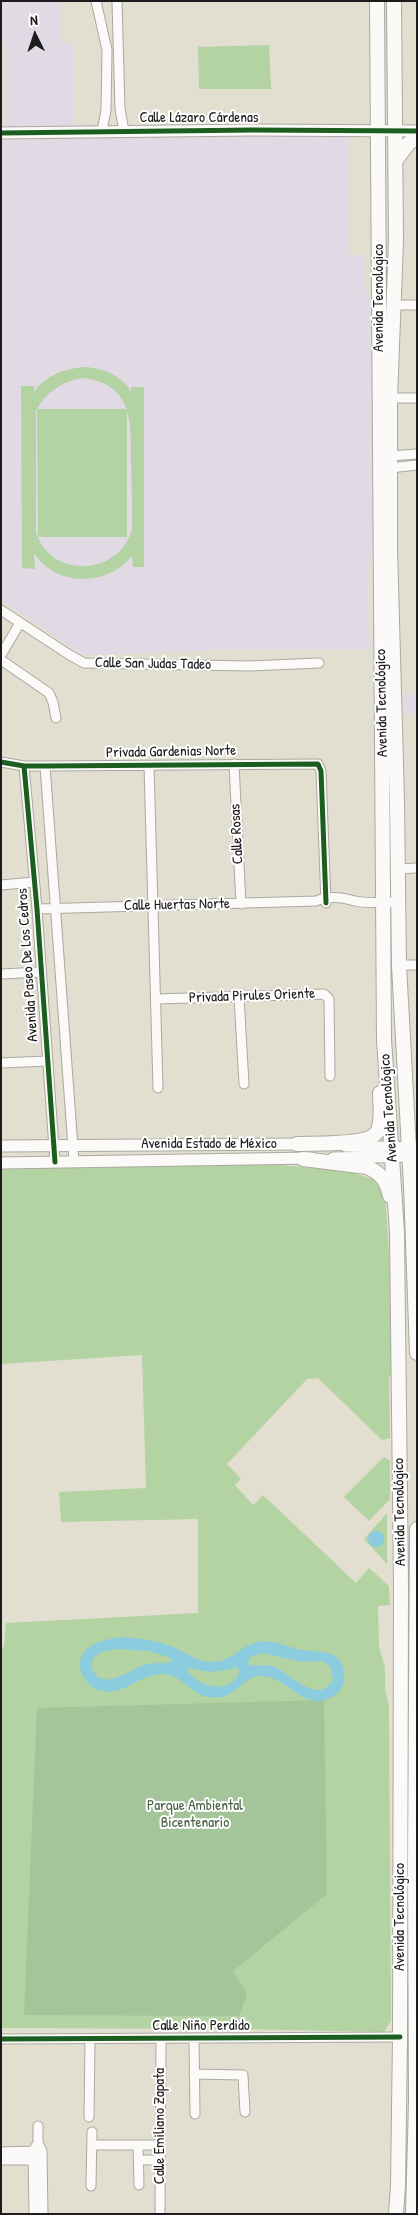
<!DOCTYPE html>
<meta charset="utf-8">
<style>
body{margin:0}
#map{position:relative;width:418px;height:2215px;overflow:hidden;background:#e2dfd0;font-family:"Patrick Hand",sans-serif}
canvas{display:block}
.frame{position:absolute;inset:0;border:2px solid #1c1c1c;pointer-events:none}
.north{position:absolute;left:10px;top:10px;width:50px;height:50px;-webkit-text-stroke:4px #fff;paint-order:stroke;rotate:356deg;font-size:14px;font-weight:700;line-height:20px;text-align:center;color:#1c1c1c}
.north::after{content:'';display:block;margin:auto;width:18px;height:22px;background:#1c1c1c;clip-path:polygon(50% 0,100% 100%,50% 72%,0 100%)}
</style>
<div id="map">
<canvas width="418" height="2215"></canvas>
<div class="frame"></div>
<div class="north">N</div>
</div>
<script>
const g = document.querySelector('canvas').getContext('2d');
g.lineJoin = 'round';
function paint(path, color) {
  g.fillStyle = color;
  g.fill(path, 'evenodd');
}
function strokePath(path, color, width, dash) {
  g.strokeStyle = color;
  g.lineWidth = width;
  g.lineCap = dash ? 'butt' : 'round';
  g.setLineDash(dash || []);
  g.stroke(path);
}
function label(font, color, halo, rows, align = 'center') {
  g.font = font + ' "Patrick Hand",sans-serif';
  g.lineWidth = 4;
  g.setLineDash([]);
  g.textBaseline = 'middle';
  g.strokeStyle = halo;
  g.fillStyle = color;
  for (const [text, x, y, turn = 0] of rows) {
    g.save();
    g.translate(x, y);
    g.rotate((+turn || 0) * Math.PI / 180);
    g.textAlign = isNaN(turn) ? turn : align;
    if (halo) g.strokeText(text, 0, 0);
    g.fillText(text, 0, 0);
    g.restore();
  }
}
const built = new Path2D(`
 M1 1H62V43H73L74 126 7 128 5 43H1Z
 M350 135V255H366V291L372 304 373 546 368 576V632L373 649 220 650 82 655 1 600V140Z
 M402 695H417V713L403 714Z`);
const green = new Path2D(`
 M269 45 271 89H199L198 47Z
 M83 367C102 368 121 374 131 392V387H144V567H133L132 556C107 587 56 587 34 553L35 569 22 568 21 386H34V392C45 376 64 369 83 367ZM83 378C134 384 131 423 131 463 132 485 132 507 132 529 119 577 50 579 36 532V411C46 392 61 382 83 378Z
 M37 409H127V537H38Z
 M273 1164 349 1172 374 1179 385 1192 391 1282 393 1376 389 1377 390 1438 382 1440 318 1378 307 1379 227 1464 241 1479 235 1485 253 1505 263 1495 356 1583 369 1568 389 1586 390 1605 378 1606 379 1647 385 1667V1690L389 1705 391 2021 384 2032 236 2029 1 2028V1647H4L6 1623 198 1613V1519L61 1522 59 1492 146 1488 142 1355 1 1364V1169L86 1166Z
 M384 1457 390 1461V1499L369 1521 344 1497Z
 M387 1513V1564L364 1539Z`);
const forest = new Path2D(`
 M324 1700 327 1894 233 1971 247 1994 239 2016 24 2015 37 1708Z`);
const water = new Path2D(`
 M368 1539a8 8 0 1 1 16 0a8 8 0 1 1-16 0Z
 M120 1637C139 1638 157 1640 175 1648 186 1653 197 1661 210 1662 232 1663 239 1646 258 1642 273 1639 284 1646 298 1649 316 1654 344 1646 344 1676 345 1685 340 1693 332 1697 304 1712 288 1678 263 1676 246 1674 239 1694 220 1697 192 1702 187 1675 163 1674 141 1673 123 1696 102 1691 83 1687 71 1661 88 1648 97 1641 109 1639 120 1637ZM118 1649 150 1651 171 1658 172 1662C163 1664 154 1662 144 1665 130 1669 111 1687 97 1676 91 1671 91 1664 93 1658L101 1652ZM263 1653 302 1662 323 1661 331 1668 333 1680C318 1706 291 1674 275 1667 266 1663 256 1668 248 1664L250 1657ZM236 1667 240 1671C231 1695 200 1688 187 1671L191 1668C207 1673 220 1673 236 1667Z`);
const street = new Path2D(`
 M96 1 107 50 106 110 102 131
 M117 1 120 109 124 131
 M394 305H417
 M390 398H417
 M390 456 417 454
 M390 468 417 465
 M1 610 68 654 84 663 249 666 319 663
 M1 655 20 623
 M1 660 49 693 53 702 56 718
 M1 762 24 766H45L318 764 321 771 326 903
 M234 764 241 904
 M24 766 37 909 55 1162
 M45 766 74 1161
 M149 766 158 1088
 M397 869 417 868
 M1 885 34 882
 M37 909 316 901C329 895 342 897 355 901 368 904 385 902 398 902
 M399 965H417
 M1 974 41 972
 M239 997 244 1084
 M156 999 324 994 329 999 330 1076
 M1 1063 47 1061
 M1 2039 400 2037
 M194 2039 195 2114
 M194 2074 243 2075 245 2112
 M89 2117 90 2039
 M38 2126V2143L42 2151 43 2214
 M92 2145H160
 M138 2145 139 2185
 M1 2152 37 2151
 M1 2160H38
 M139 2160H160
 M91 2186 92 2132
 M34 2214 33 2151 38 2143
 M160 2214 161 2039`);
const secondary = new Path2D(`
 M1 133 253 130 417 131
 M1 1146 304 1144
 M345 1146 417 1148
 M333 1158 417 1156
 M1 1163 312 1158`);
const primary = new Path2D(`
 M377 1 384 1040 397 1232 401 1585 400 2037 398 2186 396 2214
 M394 1 396 241 390 398V549L397 801 399 965 411 1186 417 1353
 M396 160 408 144 417 137
 M297 1144C313 1143 369 1146 377 1132 383 1122 380 1104 380 1093
 M303 1159 367 1167C381 1173 387 1181 390 1196
 M413 2214 416 2102 415 1863 417 1529`);
const cycleway = new Path2D(`
 M1 133 253 130 417 131
 M1 762 24 766H45L318 764 321 771 326 903
 M24 766 37 909 55 1162
 M1 2039 400 2037`);
const streetNames = [
 ["Calle Lázaro Cárdenas",199,118],
 ["Avenida Tecnológico",379,298,-90],
 ["Calle San Judas Tadeo",153,664,1],
 ["Avenida Tecnológico",382,703,-91],
 ["Privada Gardenias Norte",171,752,-1],
 ["Calle Rosas",237,834,-93],
 ["Calle Huertas Norte",177,905,-1],
 ["Avenida Paseo De Los Cedros",28,965,-94],
 ["Privada Pirules Oriente",252,996,-2],
 ["Avenida Tecnológico",389,1108,-94],
 ["Avenida Estado de México",209,1144],
 ["Avenida Tecnológico",400,1512,-91],
 ["Avenida Tecnológico",400,1917,-90],
 ["Calle Niño Perdido",201,2026],
 ["Calle Emiliano Zapata",160,2126,-90]
];
const parkNames = [
 ["Parque Ambiental",195,1806],
 ["Bicentenario",195,1823]
];
paint(built, '#e1d9e4');
paint(green, '#b3d3a3');
paint(forest, '#a4c49a');
paint(water, '#8cccdf');
strokePath(street, '#aaa9a0', 11);
strokePath(secondary, '#aaa9a0', 13);
strokePath(primary, '#aaa9a0', 16);
strokePath(street, '#fbfaf8', 9);
strokePath(secondary, '#fbfaf8', 11);
strokePath(primary, '#fbfaf8', 14);
strokePath(cycleway, '#1b5e20', 5);
label('15px', '#1c1c1c', '#fff', streetNames);
label('15px', '#496143', '#fff', parkNames);
</script>
